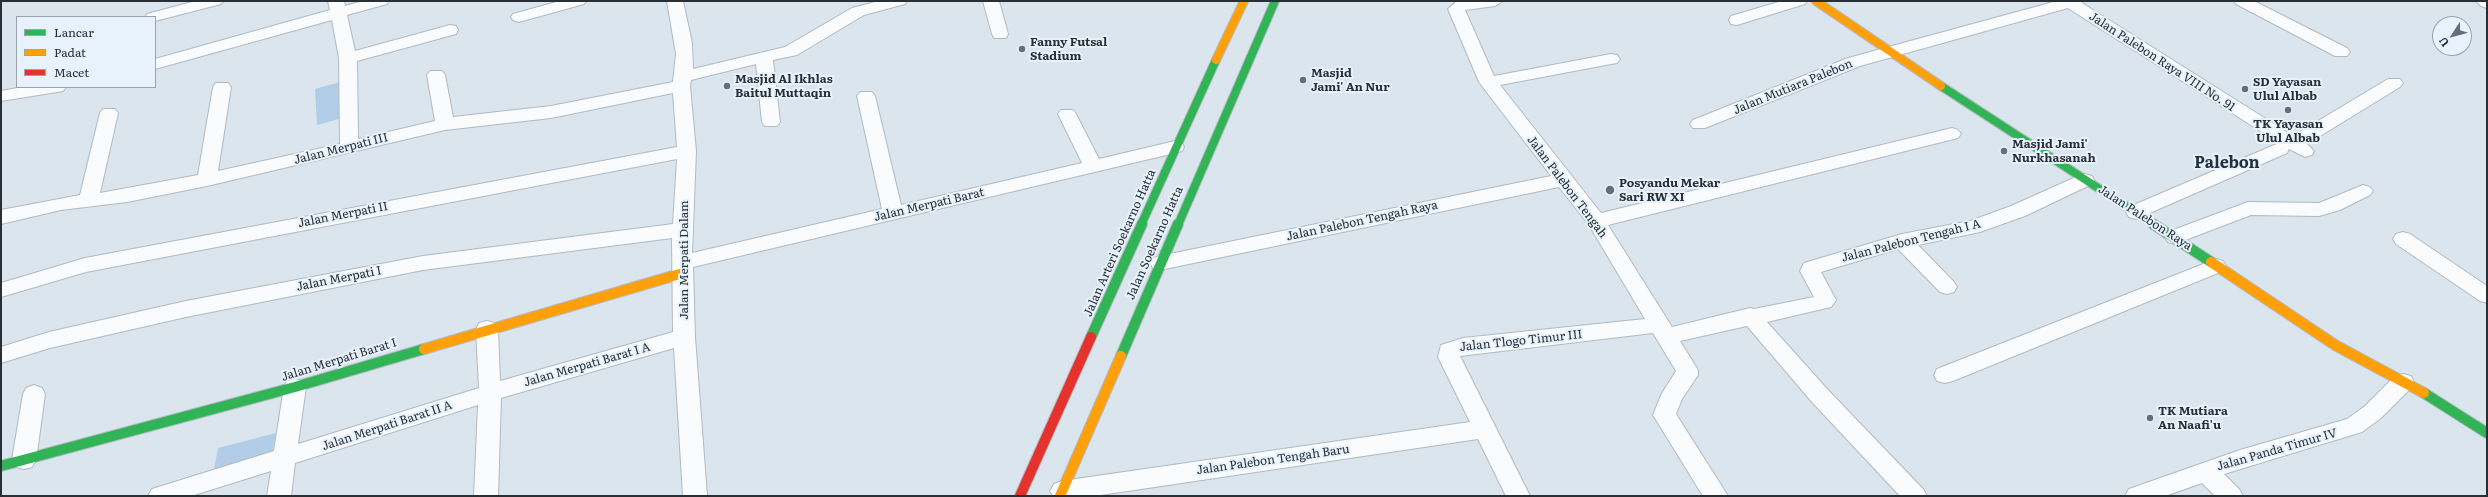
<!DOCTYPE html>
<style>
body{margin:0}
#map{position:relative;width:2488px;height:497px;overflow:hidden;background:#dbe5ee;font-family:Literata,serif}
canvas{display:block}
.frame{position:absolute;inset:0;border:2px solid #282f35;pointer-events:none}
.legend{position:absolute;left:16px;top:16px;width:140px;height:72px;box-sizing:border-box;background:#e7f2fc;border:1px solid #9ba4ac;margin:0;padding:5px 7px;list-style:none;font-size:12px;color:#282f35}
.legend li{display:flex;align-items:center;gap:8px;height:20px}
.legend b{width:20px;border:1px solid #9ba4ac}
.north{position:absolute;left:2432px;top:16px;width:40px;height:40px;box-sizing:border-box;background:#e7f2fc;border:1px solid #9ba4ac;border-radius:50%;rotate:234deg;font-size:11px;font-weight:700;line-height:16px;text-align:center;color:#282f35}
.north::after{content:'';display:block;margin:auto;width:14px;height:18px;background:#676f76;clip-path:polygon(50% 0,100% 100%,50% 72%,0 100%)}
</style>
<div id="map">
<canvas width="2488" height="497"></canvas>
<div class="frame"></div>
<ul class="legend">
<li><b style="height:5px;background:#30b455"></b>Lancar</li>
<li><b style="height:5px;background:#ff9f0a"></b>Padat</li>
<li><b style="height:5px;background:#e5322d"></b>Macet</li>
</ul>
<div class="north">U</div>
</div>
<script>
const g = document.querySelector('canvas').getContext('2d');
g.lineJoin = 'round';
function paint(path, color) {
  g.fillStyle = color;
  g.fill(path, 'evenodd');
}
function strokePath(path, color, width, dash) {
  g.strokeStyle = color;
  g.lineWidth = width;
  g.lineCap = dash ? 'butt' : 'round';
  g.setLineDash(dash || []);
  g.stroke(path);
}
function label(font, color, halo, rows, align = 'center') {
  g.font = font + ' Literata,serif';
  g.lineWidth = 4;
  g.setLineDash([]);
  g.textBaseline = 'middle';
  g.strokeStyle = halo;
  g.fillStyle = color;
  for (const [text, x, y, turn = 0] of rows) {
    g.save();
    g.translate(x, y);
    g.rotate((+turn || 0) * Math.PI / 180);
    g.textAlign = isNaN(turn) ? turn : align;
    if (halo) g.strokeText(text, 0, 0);
    g.fillText(text, 0, 0);
    g.restore();
  }
}
const green = new Path2D(`
 M340 82 343 118 317 125 315 89Z
 M276 433 272 454 214 469 218 448Z`);
const street = new Path2D(`
 M196 1H223L221 4 155 21V17H145L147 14Z
 M328 1H344L345 6 363 1H389L387 4 347 15 355 51 450 25 456 26 458 30 456 34 357 61 358 139 435 121 427 75 430 71H442L445 75 453 117 551 106 673 82 676 54 667 1H683L692 43 693 69 785 47 852 8 879 1H907L905 4 864 15 797 55 773 60 780 122 777 126H765L762 122 756 64 691 80 690 86 696 151 692 253 882 209 857 96 860 92H872L875 96 901 205 1082 163 1058 114 1061 110H1073L1076 114 1099 159 1175 141 1182 143 1184 147 1182 151 1175 153 693 267 695 337 707 496H683L674 348 501 398 498 496H474L478 405 295 463 291 496H267L271 471 191 496H148L152 489 274 451 284 387 287 381 295 379 303 381 306 387 298 444 479 388 476 329 479 323 487 321 495 323 498 329 500 381 673 332 672 238 423 270 186 317 50 348 1 363V347L49 332 186 301 423 256 673 224 677 159 86 272 1 297V283L85 258 677 147 673 93 551 118 445 130 207 186 127 202 61 210 1 224V210L80 195 100 113 103 109H115L118 113 100 193 198 175 213 87 216 83H228L231 87 218 171 340 144 339 58 332 20 155 69V59L330 10Z
 M560 1H586L584 4 519 22 513 20 511 17 513 14Z
 M983 1H999L1008 34 1006 38H994L992 34Z
 M1457 1H1503L1495 6 1465 10 1494 76 1611 54 1617 55 1620 59 1617 63 1611 64 1500 85 1601 213 1952 128 1958 130 1961 134 1958 138 1608 225 1672 327 1750 308 1754 309 1814 297 1800 271 1804 263 1902 234 1970 221 2011 206 2078 176 2085 174 2092 176 2094 180 2092 184 2025 216 1980 232 1918 245 1954 282 1957 287 1954 292 1947 294 1940 292 1898 249 1821 272 1836 300 1831 307 1767 322 1828 390 1923 489 1927 496H1900L1812 402 1747 326 1680 341 1698 370V375L1682 399 1676 414 1728 496H1703L1653 415 1661 395 1676 371 1653 333 1460 356 1530 496H1506L1478 439 1094 496H1053L1050 491 1054 484 1062 481 1470 422 1438 357 1441 345 1463 338 1645 319 1589 225 1559 187 1160 270 1153 268 1150 263 1153 258 1160 256 1551 176 1479 82 1448 9Z
 M1782 1H1807L1805 4 1737 25 1731 24 1729 20 1731 16Z
 M2057 1H2083L2082 3 2293 136 2388 79H2400L2403 83 2400 87 2307 144 2314 151 2312 155 2305 157 2289 149 2287 153 2136 219 2129 217 2126 212 2129 207 2279 143 2068 8 1860 66 1705 128H1693L1690 124 1693 120 1848 58Z
 M2234 1H2254L2347 48 2350 52 2347 56H2335L2236 4Z
 M2476 1H2487V8L2481 6Z
 M23 87H66L63 91 57 92 1 101V91Z
 M2363 185 2370 187 2373 191 2370 195 2340 210 2319 216 2251 215 2175 244 2168 242 2165 237 2168 232 2248 202 2319 203Z
 M2403 232 2410 234 2487 286V303L2480 301 2396 244 2393 239 2396 234Z
 M2216 259 2223 261 2226 266 2223 271 1953 381 1945 383 1937 381 1934 375 1937 369Z
 M2403 374 2411 376 2414 382 2411 388 2381 418 2362 432 2224 474 2239 489 2243 496H2215L2202 483 2165 496H2125L2129 489 2240 450 2347 419 2365 406 2395 376Z
 M34 385 42 388 45 394 36 460 32 467 24 469 16 467 12 460 23 394 26 388Z`);
const fastFar1 = new Path2D(`
 M1941 86 2155 225
 M1141 225 1216 60
 M1178 225 1275 1`);
const fast = new Path2D(`
 M2153 224 2211 262
 M1091 337 1142 224
 M1121 356 1178 224
 M2424 393 2487 433
 M1 466 295 387 424 349`);
const slowFar1 = new Path2D(`
 M1816 1 1941 86
 M1216 60 1244 1`);
const slow = new Path2D(`
 M2211 262 2335 345 2424 393
 M424 349 683 273
 M1060 496 1121 356`);
const jam = new Path2D(`
 M1020 496 1091 337`);
const markers = [
 [1022,49,4,"#676f76"],
 [1303,80,4,"#676f76"],
 [727,86,4,"#676f76"],
 [2245,89,4,"#676f76"],
 [2288,110,4,"#676f76"],
 [2004,151,4,"#676f76"],
 [1610,190,5,"#676f76"],
 [2150,418,4,"#676f76"]
];
const poiNames = [
 ["Fanny Futsal",1030,42],
 ["Stadium",1030,56],
 ["Masjid",1311,73],
 ["Jami' An Nur",1311,87],
 ["Masjid Al Ikhlas",735,79],
 ["Baitul Muttaqin",735,93],
 ["SD Yayasan",2253,82],
 ["Ulul Albab",2253,96],
 ["TK Yayasan",2288,124,"center"],
 ["Ulul Albab",2288,138,"center"],
 ["Masjid Jami'",2012,144],
 ["Nurkhasanah",2012,158],
 ["Posyandu Mekar",1619,183],
 ["Sari RW XI",1619,197],
 ["TK Mutiara",2158,411],
 ["An Naafi'u",2158,425]
];
const streetNames = [
 ["Jalan Palebon Raya VIII No. 91",2162,62,33],
 ["Jalan Mutiara Palebon",1793,87,-22],
 ["Jalan Merpati III",341,149,-14],
 ["Jalan Palebon Tengah",1567,187,53],
 ["Jalan Merpati Barat",929,205,-13],
 ["Jalan Merpati II",343,215,-11],
 ["Jalan Palebon Raya",2145,218,33],
 ["Jalan Palebon Tengah Raya",1362,221,-12],
 ["Jalan Palebon Tengah I A",1911,241,-14],
 ["Jalan Arteri Soekarno Hatta",1120,243,-66],
 ["Jalan Soekarno Hatta",1155,243,-66],
 ["Jalan Merpati Dalam",684,260,-90],
 ["Jalan Merpati I",339,279,-11],
 ["Jalan Tlogo Timur III",1521,341,-6],
 ["Jalan Merpati Barat I",339,360,-17],
 ["Jalan Merpati Barat I A",587,365,-16],
 ["Jalan Merpati Barat II A",387,426,-18],
 ["Jalan Panda Timur IV",2277,450,-16],
 ["Jalan Palebon Tengah Baru",1273,460,-8]
];
const districtNames = [
 ["Palebon",2227,163]
];
paint(green, '#b1cde7');
strokePath(street, '#b2bac1', 2);
strokePath(fastFar1, '#b2bac1', 10);
strokePath(fast, '#b2bac1', 12);
strokePath(slowFar1, '#b2bac1', 10);
strokePath(slow, '#b2bac1', 12);
strokePath(jam, '#b2bac1', 12);
paint(street, '#fafbfc');
strokePath(fastFar1, '#30b455', 8);
strokePath(fast, '#30b455', 10);
strokePath(slowFar1, '#ff9f0a', 8);
strokePath(slow, '#ff9f0a', 10);
strokePath(jam, '#e5322d', 10);
for (const [x, y, r, color] of markers) {
  const dot = new Path2D();
  dot.arc(x, y, r, 0, 2 * Math.PI);
  g.fillStyle = color;
  g.fill(dot);
  strokePath(dot, '#e7f2fc', 1.5);
}
label('bold 12px', '#282f35', '#e7f2fc', poiNames, 'left');
label('12px', '#282f35', '#e7f2fc', streetNames);
label('bold 16px', '#22313d', '#e7f2fc', districtNames);
</script>
